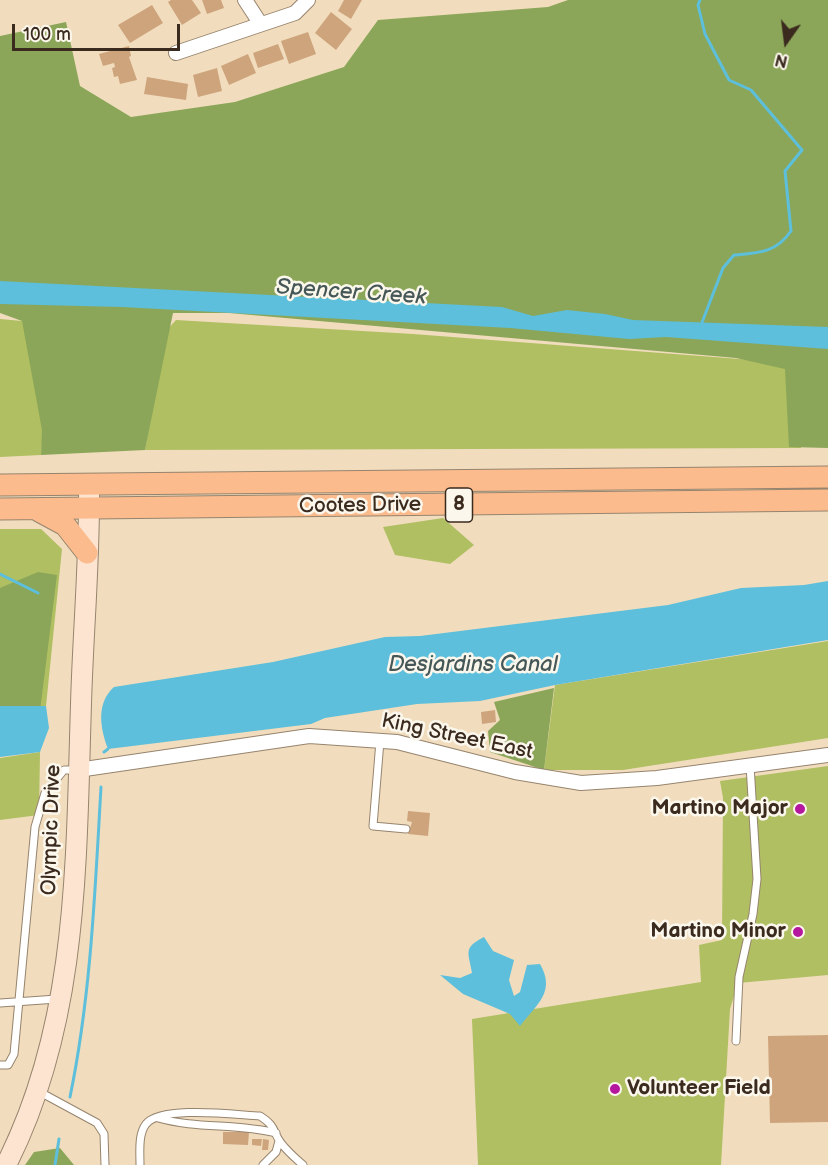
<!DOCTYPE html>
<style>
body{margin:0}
#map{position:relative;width:828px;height:1165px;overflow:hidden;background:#f1ddbd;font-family:"Balsamiq Sans",sans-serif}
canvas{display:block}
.north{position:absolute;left:756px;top:12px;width:60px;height:60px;-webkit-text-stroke:4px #fbf7ec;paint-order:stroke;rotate:194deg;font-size:16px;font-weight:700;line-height:24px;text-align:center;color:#3b2a1e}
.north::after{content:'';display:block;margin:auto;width:21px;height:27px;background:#3b2a1e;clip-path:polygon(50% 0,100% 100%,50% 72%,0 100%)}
.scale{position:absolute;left:12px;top:24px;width:168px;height:27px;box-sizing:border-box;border:3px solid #3b2a1e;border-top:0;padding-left:8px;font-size:18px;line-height:21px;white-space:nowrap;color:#3b2a1e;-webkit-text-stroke:4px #fbf7ec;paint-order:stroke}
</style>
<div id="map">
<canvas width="828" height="1165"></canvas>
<div class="north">N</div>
<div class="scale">100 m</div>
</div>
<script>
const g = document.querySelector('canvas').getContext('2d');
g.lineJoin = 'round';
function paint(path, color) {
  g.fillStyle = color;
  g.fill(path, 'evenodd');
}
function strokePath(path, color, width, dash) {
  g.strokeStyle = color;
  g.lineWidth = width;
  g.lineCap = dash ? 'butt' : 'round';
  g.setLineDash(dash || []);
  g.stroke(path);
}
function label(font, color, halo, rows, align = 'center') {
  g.font = font + ' "Balsamiq Sans",sans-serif';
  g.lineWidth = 5;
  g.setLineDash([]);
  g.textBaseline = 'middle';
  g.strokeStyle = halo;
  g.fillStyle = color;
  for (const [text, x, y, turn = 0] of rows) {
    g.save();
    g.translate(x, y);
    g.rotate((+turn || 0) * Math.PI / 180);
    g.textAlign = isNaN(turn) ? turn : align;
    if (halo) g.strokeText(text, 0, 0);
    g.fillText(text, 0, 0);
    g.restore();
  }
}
const green = new Path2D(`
 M0 319 22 321 47 377 41 455 0 457Z
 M176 320 413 334 792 363 801 448 145 450 167 330Z
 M443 518 474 545 450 564 395 555 383 527Z
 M0 529H41L62 549 46 706H0Z
 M828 641V738L623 770H544L555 685Z
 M40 752 39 815 0 820V758Z
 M828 766V975L738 983 730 1009 721 1165H478L472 1019 701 982 699 945 722 940 723 798 720 781Z`);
const forest = new Path2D(`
 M568 0H828V448L789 447 785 369 736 358 229 313H173L145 450 41 455 42 430 22 321 0 313V36L66 22 80 86 131 117 235 102 344 67 378 20 548 7Z
 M38 572 57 575 40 711 0 715V588Z
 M554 688 544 770 490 752 488 731 500 720 494 702Z
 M60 1148 74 1165H25L34 1152Z`);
const water = new Path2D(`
 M0 281 502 307 533 316 567 310 605 314 633 320 828 327V349L666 337 629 339 510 328 122 307 0 304Z
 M828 581V640L555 685 480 701 417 704 325 718 311 724 108 749C100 728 96 703 114 687L273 662 385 637 420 636 668 605 741 588 804 585Z
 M0 706H46L49 728 40 752 0 757Z
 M484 937 493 951 514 960 509 980 514 996 520 992 527 965 540 964C556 992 537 1004 520 1026L510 1014 463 994 440 975 460 978 472 973C469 953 462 948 484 937Z`);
const stream = new Path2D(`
 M700 0 698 5 705 34 729 80 751 90 802 150 785 171 791 231C776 253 758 253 734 255L723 268 701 325
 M0 574 38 593
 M104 752 108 749
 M70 1097C91 995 95 891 101 787
 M55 1165 59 1139`);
const building = new Path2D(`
 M171 0H192L201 13 182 25 168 2Z
 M202 0H221L224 8 207 14Z
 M344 0H362L351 19 338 11Z
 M152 5 163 23 130 43 118 25Z
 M331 12 352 29 336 50 315 33Z
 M308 32 316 54 289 64 281 41Z
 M278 44 284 59 258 68 253 53Z
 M129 46 131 56 129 57 137 80 120 84 118 76 114 77 112 68 115 67 114 63 103 66 99 54Z
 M248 54 256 73 229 85 221 66Z
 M217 68 222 91 198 97 193 75Z
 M147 77 188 84 186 100 144 94Z
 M495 710 496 722 482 724 481 712Z
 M408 811 430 813 428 836 408 834 412 822 407 821Z
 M828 1035V1122L770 1123 768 1036Z
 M223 1132H249L248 1145 223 1144Z
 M252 1139H262L261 1146 252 1145Z
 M263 1139 269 1140 268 1150H262Z`);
const service = new Path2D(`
 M380 741 373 826 406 829
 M0 1003 57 999
 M736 1041 739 977 753 914 757 879 750 765
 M0 1065H8L14 1054 35 827 45 793 64 770H78
 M38 1091 97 1123 104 1134 105 1165
 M158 1118C197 1129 238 1123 276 1133
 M140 1165C140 1152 138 1134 146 1124 162 1105 236 1115 260 1116 277 1127 272 1131 281 1143 287 1151 295 1158 303 1165
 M263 1165 276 1152 279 1141`);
const minor = new Path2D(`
 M245 0 260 23
 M176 53 295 13 308 0
 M78 770 309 736 397 742 515 772 581 783 657 778 828 755`);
const secondary = new Path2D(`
 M6 1165C79 1022 76 860 81 704 83 631 90 558 89 486`);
const primary = new Path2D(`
 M0 485 828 477
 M0 509 828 500
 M39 511 65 525 87 553`);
const markers = [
 [800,809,6,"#b5179e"],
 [798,932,6,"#b5179e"],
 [615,1089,6,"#b5179e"]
];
const shields = [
 [459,505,27]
];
const shieldNames = [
 ["8",459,505]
];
const streetNames = [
 ["Cootes Drive",360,506,-1],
 ["King Street East",457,737,12],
 ["Olympic Drive",52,830,-88]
];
const poiNames = [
 ["Martino Major",788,809],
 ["Martino Minor",786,932],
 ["Volunteer Field",627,1089,"left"]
];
const waterNames = [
 ["Spencer Creek",351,293,4],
 ["Desjardins Canal",473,665]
];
paint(green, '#afbf62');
paint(forest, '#8ba658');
paint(water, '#5dbfdb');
strokePath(stream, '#5dbfdb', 3);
paint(building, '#cea47d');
strokePath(service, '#96846e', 9);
strokePath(minor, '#96846e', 16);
strokePath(secondary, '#96846e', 22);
strokePath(primary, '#96846e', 23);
strokePath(service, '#fff', 7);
strokePath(minor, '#fff', 14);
strokePath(secondary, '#fde4d1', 20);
strokePath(primary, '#fbbb8d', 21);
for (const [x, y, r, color] of markers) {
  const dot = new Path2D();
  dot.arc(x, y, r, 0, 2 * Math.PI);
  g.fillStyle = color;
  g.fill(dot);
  strokePath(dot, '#fbf7ec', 2);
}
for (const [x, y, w] of shields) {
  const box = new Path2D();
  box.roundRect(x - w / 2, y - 17, w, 34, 4.5);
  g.fillStyle = '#fbf7ec';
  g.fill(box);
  strokePath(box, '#3b2a1e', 1.5);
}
label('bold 20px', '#3b2a1e', null, shieldNames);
label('21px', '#3b2a1e', '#fbf7ec', streetNames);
label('bold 21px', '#3b2a1e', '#fbf7ec', poiNames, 'right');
label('italic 22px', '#455757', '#fbf7ec', waterNames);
</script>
